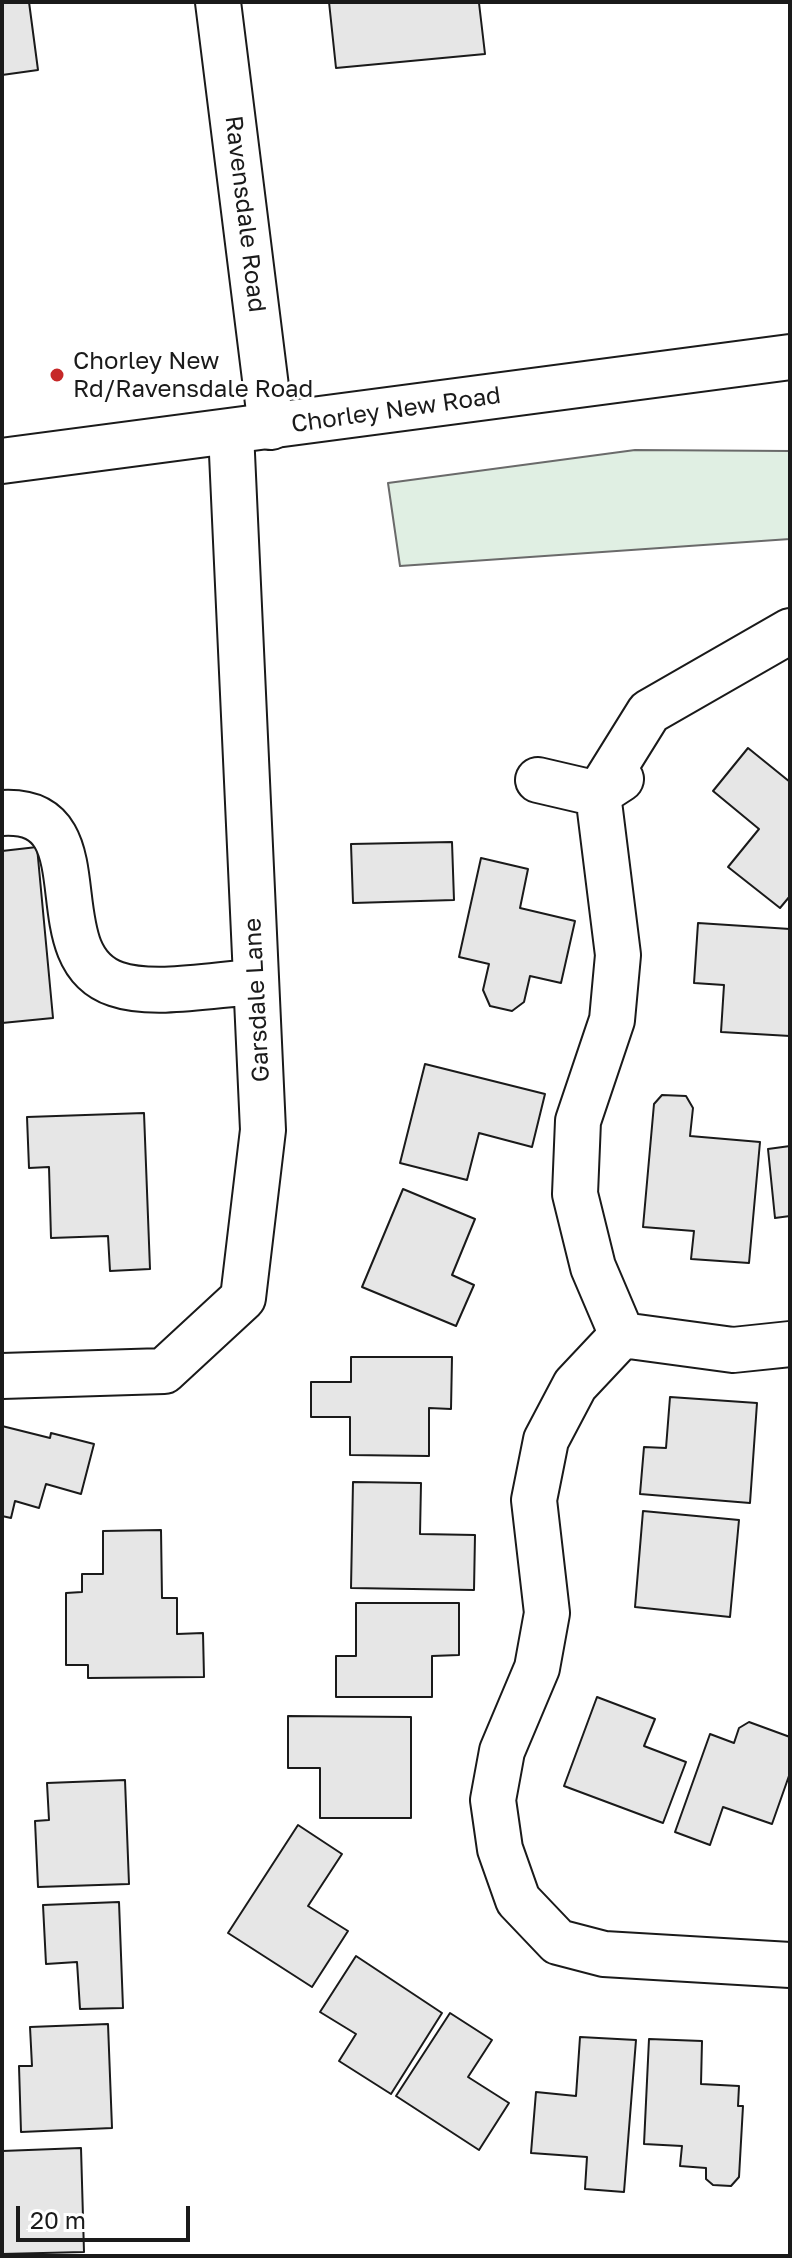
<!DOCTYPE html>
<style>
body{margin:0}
#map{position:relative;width:792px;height:2258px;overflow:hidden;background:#fff;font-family:"Golos Text",sans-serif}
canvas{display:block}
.frame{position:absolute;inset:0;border:4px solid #1a1a1a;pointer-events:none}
.scale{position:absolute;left:16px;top:2206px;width:174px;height:36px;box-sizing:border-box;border:4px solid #1a1a1a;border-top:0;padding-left:10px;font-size:24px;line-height:28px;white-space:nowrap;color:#1a1a1a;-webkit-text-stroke:6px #fff;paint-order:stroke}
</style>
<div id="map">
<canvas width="792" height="2258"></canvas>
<div class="frame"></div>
<div class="scale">20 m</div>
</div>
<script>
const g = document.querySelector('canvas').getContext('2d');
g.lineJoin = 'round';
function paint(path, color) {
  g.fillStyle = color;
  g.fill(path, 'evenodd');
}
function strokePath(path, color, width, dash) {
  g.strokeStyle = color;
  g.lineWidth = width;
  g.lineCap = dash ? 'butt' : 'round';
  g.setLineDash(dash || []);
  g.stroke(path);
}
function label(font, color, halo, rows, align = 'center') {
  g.font = font + ' "Golos Text",sans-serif';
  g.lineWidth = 6;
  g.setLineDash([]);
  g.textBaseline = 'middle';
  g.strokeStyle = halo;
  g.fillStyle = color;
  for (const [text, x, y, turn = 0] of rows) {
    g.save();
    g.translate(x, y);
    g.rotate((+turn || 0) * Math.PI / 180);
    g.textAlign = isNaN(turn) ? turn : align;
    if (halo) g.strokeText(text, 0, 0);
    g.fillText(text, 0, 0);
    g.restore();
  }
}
const green = new Path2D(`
 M635 450 790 451V539L400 566 388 483Z`);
const building = new Path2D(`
 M2 2H29L38 70 2 75Z
 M329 2H487L479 3 485 54 336 68Z
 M748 748 790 782V896L780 908 728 867 759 829 713 791Z
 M452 842 454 900 353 903 351 844Z
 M37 847 53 1018 2 1023V851Z
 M481 858 528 869 520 908 575 921 561 983 530 976 524 1002 512 1011 490 1006 483 990 489 964 459 957Z
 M698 923 790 929V1036L721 1032 724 985 694 983Z
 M425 1064 545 1094 532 1147 479 1133 467 1180 400 1163Z
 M662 1095 686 1096 693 1108 690 1136 760 1142 749 1263 691 1259 694 1231 643 1227 654 1104Z
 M144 1113 150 1269 110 1271 108 1236 51 1238 49 1167 29 1168 27 1117Z
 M790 1146V1216L775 1218 768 1149Z
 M403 1189 475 1219 452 1275 474 1285 456 1326 362 1287Z
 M351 1357H452L451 1409 429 1408V1456L350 1455V1417H311V1382H351Z
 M670 1397 757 1403 750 1503 640 1494 644 1447 666 1448Z
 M2 1426 50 1438 51 1433 94 1444 81 1494 46 1484 39 1508 15 1501 11 1518 2 1516Z
 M353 1482 421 1483 420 1534 475 1535 474 1590 351 1588Z
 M643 1511 739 1520 730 1617 635 1607Z
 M161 1530 162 1598H177V1634L203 1633 204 1677 88 1678V1665H66V1593L82 1592V1574H103V1531Z
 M356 1603H459V1655L432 1656V1697H336V1656H356Z
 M597 1697 655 1719 644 1746 686 1762 663 1823 564 1786Z
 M288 1716 411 1717V1818H320V1768H288Z
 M749 1722 790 1737V1773L772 1824 723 1807 710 1845 675 1832 710 1734 734 1743 739 1728Z
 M125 1780 129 1884 38 1887 35 1821 49 1820 47 1783Z
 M298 1825 342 1854 308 1906 348 1931 312 1987 228 1933Z
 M119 1902 123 2008 80 2009 77 1962 46 1964 43 1905Z
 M356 1956 442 2013 391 2094 339 2061 356 2034 320 2012Z
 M450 2013 492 2040 468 2077 509 2103 479 2150 396 2096Z
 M108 2024 112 2128 21 2132 19 2066H32L30 2027Z
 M580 2037 636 2040 624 2192 585 2189 587 2157 531 2153 536 2092 576 2096Z
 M649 2039 702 2041 701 2084 739 2086 738 2106H743L739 2177 731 2186 713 2185 706 2179V2168L680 2166 682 2146 644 2144Z
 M81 2148 84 2252 2 2254V2151Z`);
const minor = new Path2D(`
 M218 2 271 427
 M790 631 649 712 598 794 618 955 612 1020 578 1121 575 1194 593 1267 622 1335 575 1385 546 1440 534 1500 547 1613 537 1668 502 1751 493 1800 500 1849 518 1900 558 1942 604 1954 790 1965
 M538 780 598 794 621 779
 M2 813C108 807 33 956 116 984 153 997 217 984 256 982
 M622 1335 733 1350 790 1344
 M2 1376 164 1371 243 1298 263 1130 231 432`);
const highway = new Path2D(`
 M2 461 790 357`);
const markers = [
 [57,375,8,"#c62828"]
];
const streetNames = [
 ["Ravensdale Road",245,214,83],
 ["Chorley New Road",396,410,-8],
 ["Garsdale Lane",257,1000,-93]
];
const poiNames = [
 ["Chorley New",73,361],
 ["Rd/Ravensdale Road",73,389]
];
paint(green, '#e0efe3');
strokePath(green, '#6a6a6a', 2);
paint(building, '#e6e6e6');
strokePath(building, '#1a1a1a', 2);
strokePath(minor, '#1a1a1a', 48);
strokePath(highway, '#1a1a1a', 48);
strokePath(minor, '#fff', 44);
strokePath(highway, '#fff', 44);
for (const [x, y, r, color] of markers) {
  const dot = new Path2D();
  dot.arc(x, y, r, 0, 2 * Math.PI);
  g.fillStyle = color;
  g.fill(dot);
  strokePath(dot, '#fff', 3);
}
label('24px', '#1a1a1a', '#fff', streetNames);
label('24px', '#1a1a1a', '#fff', poiNames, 'left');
</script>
